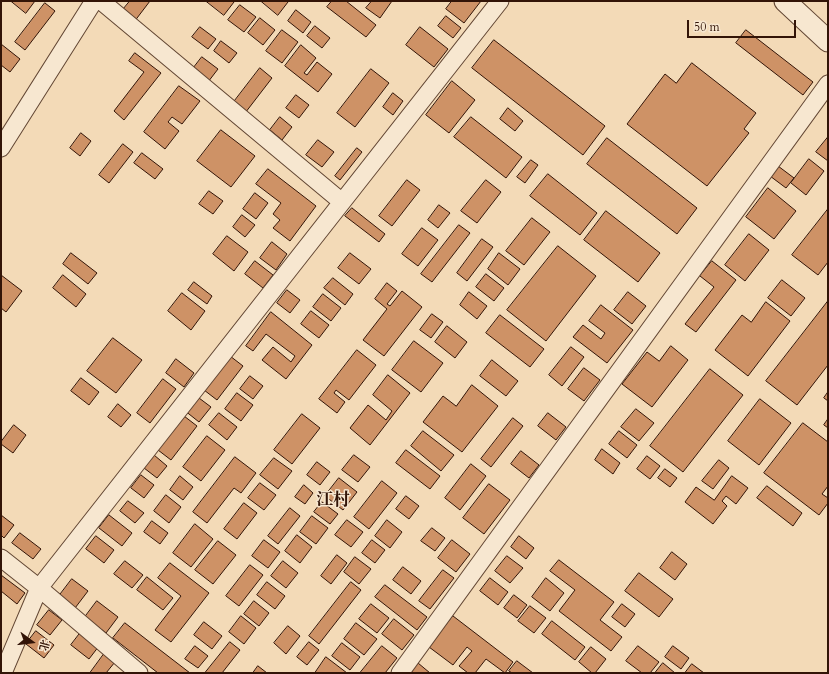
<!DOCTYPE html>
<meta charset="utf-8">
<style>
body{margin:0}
#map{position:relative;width:829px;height:674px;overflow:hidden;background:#f3dab7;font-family:Cardo,"Noto Serif SC",serif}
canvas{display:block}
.frame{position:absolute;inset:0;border:2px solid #321407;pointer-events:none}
.north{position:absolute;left:12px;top:622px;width:40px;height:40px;-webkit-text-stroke:3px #f7e7d0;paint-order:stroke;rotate:105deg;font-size:11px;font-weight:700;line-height:16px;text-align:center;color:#321407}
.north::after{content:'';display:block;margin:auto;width:14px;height:18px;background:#321407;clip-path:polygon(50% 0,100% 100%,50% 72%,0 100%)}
.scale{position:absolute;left:687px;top:20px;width:109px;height:18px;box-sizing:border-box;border:2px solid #321407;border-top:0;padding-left:5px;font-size:12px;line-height:14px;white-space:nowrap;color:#321407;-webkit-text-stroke:3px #f7e7d0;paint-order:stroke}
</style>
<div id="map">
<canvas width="829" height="674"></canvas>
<div class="frame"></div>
<div class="north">北</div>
<div class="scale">50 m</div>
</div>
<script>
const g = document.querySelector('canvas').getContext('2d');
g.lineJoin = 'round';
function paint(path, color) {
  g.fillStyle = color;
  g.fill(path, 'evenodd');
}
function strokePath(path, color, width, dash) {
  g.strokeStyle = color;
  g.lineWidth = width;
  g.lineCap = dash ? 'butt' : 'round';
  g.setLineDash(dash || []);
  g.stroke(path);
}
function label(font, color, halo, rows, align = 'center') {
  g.font = font + ' Cardo,"Noto Serif SC",serif';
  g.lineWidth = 3;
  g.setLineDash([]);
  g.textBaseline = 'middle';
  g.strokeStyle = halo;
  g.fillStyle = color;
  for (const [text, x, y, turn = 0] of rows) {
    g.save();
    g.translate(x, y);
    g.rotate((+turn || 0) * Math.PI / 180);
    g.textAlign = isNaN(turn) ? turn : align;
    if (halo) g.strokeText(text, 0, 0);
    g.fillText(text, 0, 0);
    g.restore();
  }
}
const building = new Path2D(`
 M11 1H35L26 13Z
 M130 1H150L134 22 121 12Z
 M206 1H232L234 2 224 15Z
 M261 1H287L288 2 278 15Z
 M332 1H346L376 25 366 37 327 7Z
 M372 1H392L380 18 366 8Z
 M452 1H481L464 23 446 9Z
 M45 3 55 11 25 50 15 42Z
 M240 5 256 17 244 32 228 20Z
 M296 10 311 22 303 33 288 21Z
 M446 16 461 28 453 38 438 26Z
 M260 18 275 30 263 45 248 33Z
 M315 26 330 38 322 48 307 36Z
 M200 27 216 39 208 49 192 37Z
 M420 27 448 49 434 67 406 45Z
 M282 30 298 42 282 63 266 51Z
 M746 30 813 82 803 95 736 43Z
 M494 40 605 126 583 155 472 68Z
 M221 41 237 53 229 63 214 51Z
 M1 44 20 59 10 72 1 65Z
 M301 45 316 58 304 73 307 75 317 62 332 74 318 92 285 66Z
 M135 53 161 73 124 120 114 111 144 72 129 61Z
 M202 57 218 69 208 82 192 70Z
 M692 63 756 113 744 129 749 133 707 186 627 124 665 74 676 83Z
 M260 68 272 78 242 117 230 107Z
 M371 69 389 83 355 127 337 113Z
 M452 81 475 100 449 133 426 115Z
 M179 86 200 101 182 124 172 117 168 122 179 131 165 149 144 132Z
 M393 93 403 101 393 115 383 107Z
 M296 95 309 105 299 118 286 108Z
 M508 108 523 121 515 131 500 119Z
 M280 117 292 127 282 140 270 130Z
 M471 117 522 157 506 178 454 137Z
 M221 130 255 156 231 187 197 161Z
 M81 133 91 141 80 156 70 148Z
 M828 137V161L816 152Z
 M607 138 697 208 677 234 587 164Z
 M318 140 334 152 322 167 306 155Z
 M123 144 133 152 109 183 99 175Z
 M357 148 362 152 340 180 335 176Z
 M142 153 163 169 155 179 134 163Z
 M809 159 824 171 806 195 791 183Z
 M531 160 538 165 525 183 517 177Z
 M778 166 794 178 786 188 770 176Z
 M268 169 316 206 290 241 273 228 280 220 273 214 281 203 256 184Z
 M548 174 597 213 580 235 530 196Z
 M407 180 420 190 392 226 379 216Z
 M486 180 501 192 477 223 461 211Z
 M768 188 796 211 774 239 746 217Z
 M209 191 223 201 213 214 199 204Z
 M255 193 268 203 256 219 243 209Z
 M439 205 450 213 438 228 428 220Z
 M352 208 385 234 379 242 345 216Z
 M828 209V262L818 275 792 255Z
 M606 211 660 253 638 282 584 240Z
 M242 215 255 225 245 237 233 227Z
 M532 218 550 232 524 265 506 251Z
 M459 225 470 233 432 282 421 274Z
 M422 228 438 240 418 266 402 254Z
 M749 234 769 250 745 281 725 265Z
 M227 236 248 252 234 271 213 254Z
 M482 239 493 247 467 281 457 273Z
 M272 242 287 254 276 270 260 258Z
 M558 246 596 276 546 341 507 310Z
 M71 253 97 273 88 284 63 264Z
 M350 253 371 269 359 284 338 268Z
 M499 253 520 269 508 285 488 269Z
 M255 261 273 275 263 288 245 274Z
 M712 261 736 280 696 332 685 324 714 287 700 276Z
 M486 274 504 288 494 301 476 287Z
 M1 275 22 291 6 312 1 308Z
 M63 275 86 294 76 307 53 288Z
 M333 278 353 294 345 305 324 288Z
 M782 280 805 298 791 316 768 298Z
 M194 282 212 296 207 304 188 290Z
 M387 283 397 291 387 304 390 306 402 291 422 307 384 356 363 340 387 309 375 299Z
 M287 290 300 300 290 313 277 303Z
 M469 292 487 306 477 319 460 305Z
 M628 292 646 306 632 324 614 310Z
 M182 293 205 311 191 330 168 311Z
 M323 294 341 308 331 321 313 307Z
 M828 301V365L797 405 766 381Z
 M766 302 790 321 748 376 715 350 742 315 751 322Z
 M601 305 633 330 607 363 573 337 583 325 601 339 605 333 589 321Z
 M311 311 329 325 319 338 301 324Z
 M271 312 312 345 286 379 262 360 273 347 291 362 295 356 266 334 253 351 246 346Z
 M432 314 443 322 431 338 420 330Z
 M500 315 544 349 530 367 486 333Z
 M447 326 467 342 455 358 435 342Z
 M113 338 142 360 116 393 87 371Z
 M414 341 443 363 421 392 392 370Z
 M671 346 688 360 652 407 622 384 647 352 659 361Z
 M571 347 584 357 562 386 549 375Z
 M357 350 376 365 349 400 336 390 334 393 345 402 337 413 319 399Z
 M230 356 243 366 217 400 204 390Z
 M176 359 194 373 184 387 166 373Z
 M492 360 518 381 506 396 480 376Z
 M584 368 600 380 584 401 568 389Z
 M710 369 743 395 683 472 650 446Z
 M388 375 410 393 370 445 350 428 368 405 386 420 392 411 373 395Z
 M250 376 263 386 253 399 240 389Z
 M81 378 99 392 89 405 71 391Z
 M163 379 176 389 150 423 137 413Z
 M472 385 498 406 462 452 423 422 443 396 456 406Z
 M828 392V401L824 398Z
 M237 393 253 405 241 421 225 409Z
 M195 395 211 407 199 422 184 410Z
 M760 399 791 423 759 465 728 441Z
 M118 404 131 415 121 427 108 417Z
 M636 409 654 423 639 441 621 427Z
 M219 413 237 427 227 440 209 425Z
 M548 413 566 427 556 440 538 426Z
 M302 414 320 428 292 464 274 450Z
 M184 416 197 426 171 460 158 450Z
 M513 418 523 426 491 467 481 459Z
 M828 419V428L824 425Z
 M803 423 828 442V486L822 494 828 498V503L819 515 764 473Z
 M14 425 26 435 13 453 1 444V442Z
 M423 431 454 455 441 471 411 446Z
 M619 431 637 445 627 458 609 444Z
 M207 436 225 450 201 481 183 467Z
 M602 449 620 463 613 474 595 460Z
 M406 450 440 476 430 489 396 463Z
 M521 451 539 465 529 478 511 464Z
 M154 455 167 466 157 478 144 468Z
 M354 455 370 467 358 482 342 470Z
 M647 456 660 466 650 479 637 469Z
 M235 457 256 473 241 493 234 488 207 523 193 512Z
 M274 458 292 471 278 489 260 475Z
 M719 460 729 468 713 489 702 481Z
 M317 462 330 472 320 485 307 475Z
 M471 464 486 476 460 510 445 498Z
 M665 469 677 478 670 487 658 478Z
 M141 475 154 485 144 498 131 488Z
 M180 476 193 487 183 500 170 490Z
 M732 476 748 488 736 504 726 496 722 501 727 506 713 524 685 502 696 487 714 500Z
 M339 478 357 492 343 510 325 496Z
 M382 481 397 493 369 529 354 517Z
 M260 483 276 495 264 510 248 498Z
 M489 484 510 500 484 534 463 518Z
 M304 485 313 493 305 504 295 497Z
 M767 486 802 513 793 526 757 498Z
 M166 495 181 507 169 523 154 511Z
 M406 496 419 506 409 519 396 509Z
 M128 501 144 513 135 523 120 511Z
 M322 502 338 514 330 524 314 512Z
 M244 503 257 513 237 539 224 529Z
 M290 508 300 516 278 544 268 536Z
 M1 515 14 525 4 538 1 535Z
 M109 515 132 533 122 546 99 528Z
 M312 516 328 528 316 544 300 532Z
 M347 520 363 532 351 547 335 535Z
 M387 520 402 532 390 548 375 536Z
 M152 521 168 533 160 544 144 532Z
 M195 524 213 539 191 567 173 553Z
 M432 528 445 538 435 551 421 541Z
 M20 533 41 549 33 559 12 543Z
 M297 535 312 547 300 563 285 551Z
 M96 536 114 550 104 563 86 549Z
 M519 536 534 548 526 559 511 547Z
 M264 540 280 552 268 568 252 556Z
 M372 540 385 550 375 563 362 553Z
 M452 540 470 554 456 572 438 558Z
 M218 541 236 555 213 584 195 570Z
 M672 552 687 564 675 580 660 568Z
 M337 555 347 563 331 584 321 576Z
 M507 556 523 568 510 583 495 571Z
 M355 557 371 569 359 584 344 572Z
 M559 560 614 602 600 620 622 637 611 651 559 611 575 590 550 571Z
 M125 561 143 575 132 588 114 574Z
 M283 561 298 573 286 588 271 576Z
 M170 563 209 593 171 642 155 630 181 596 158 578Z
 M250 565 263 575 239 606 226 596Z
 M403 567 421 581 411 594 393 580Z
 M443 570 454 578 430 609 419 601Z
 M639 573 673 599 659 617 625 591Z
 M1 575 25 593 17 604 1 591Z
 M147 577 173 598 163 610 137 590Z
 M490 578 508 592 498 605 480 591Z
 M546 578 564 593 550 611 532 597Z
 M72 579 88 591 72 612 56 600Z
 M267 582 285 596 275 609 257 595Z
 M351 582 361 590 319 644 309 636Z
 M385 585 427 617 417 630 375 597Z
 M514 595 527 605 517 618 504 608Z
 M97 601 118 617 106 633 85 617Z
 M254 601 269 613 259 626 244 614Z
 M371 604 389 618 377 633 359 619Z
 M622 604 635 614 625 627 612 617Z
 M530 606 546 618 534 633 518 621Z
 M49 610 62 620 50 635 37 625Z
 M241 616 256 628 244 644 229 632Z
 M453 616 513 662 505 673 486 659 475 673H468L459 666 472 651 467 647 453 665 429 647Z
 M394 619 414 635 402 650 382 634Z
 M552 621 585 647 575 660 542 634Z
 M204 622 222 636 212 649 194 635Z
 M125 623 190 673H158L113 638Z
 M356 623 377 639 364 655 344 639Z
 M288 626 300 636 286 654 274 643Z
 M36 631 54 645 44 658 26 644Z
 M81 632 99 646 89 659 71 645Z
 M230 642 240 650 222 673H205Z
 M309 642 319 650 307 665 297 657Z
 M342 643 360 657 350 670 332 656Z
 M195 646 208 656 198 668 185 659Z
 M382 646 397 658 385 673H360Z
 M638 646 659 662 650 673H642L626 661Z
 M673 646 689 658 681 669 665 657Z
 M591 647 606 659 595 673H592L579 662Z
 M104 654 115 662 106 673H90Z
 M326 657 347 673H315Z
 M517 661 533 673H512L509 671Z
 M418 663 430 673H410Z
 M663 663 675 673H655Z
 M692 664 704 673H685Z
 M258 666 267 673H253Z`);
const minor = new Path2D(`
 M101 1 342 202
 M1 148 94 1
 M1 558 39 588 139 673
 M3 673 39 588 500 1
 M400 673 828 84`);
const tertiary = new Path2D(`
 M785 1 828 41`);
const quarterNames = [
 ["江村",333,501]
];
paint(building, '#ce9266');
strokePath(building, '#321407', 1);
strokePath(minor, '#624633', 19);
strokePath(tertiary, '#624633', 23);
strokePath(minor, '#f7e7d0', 17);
strokePath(tertiary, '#f7e7d0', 21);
label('bold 17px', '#321407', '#f7e7d0', quarterNames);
</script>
